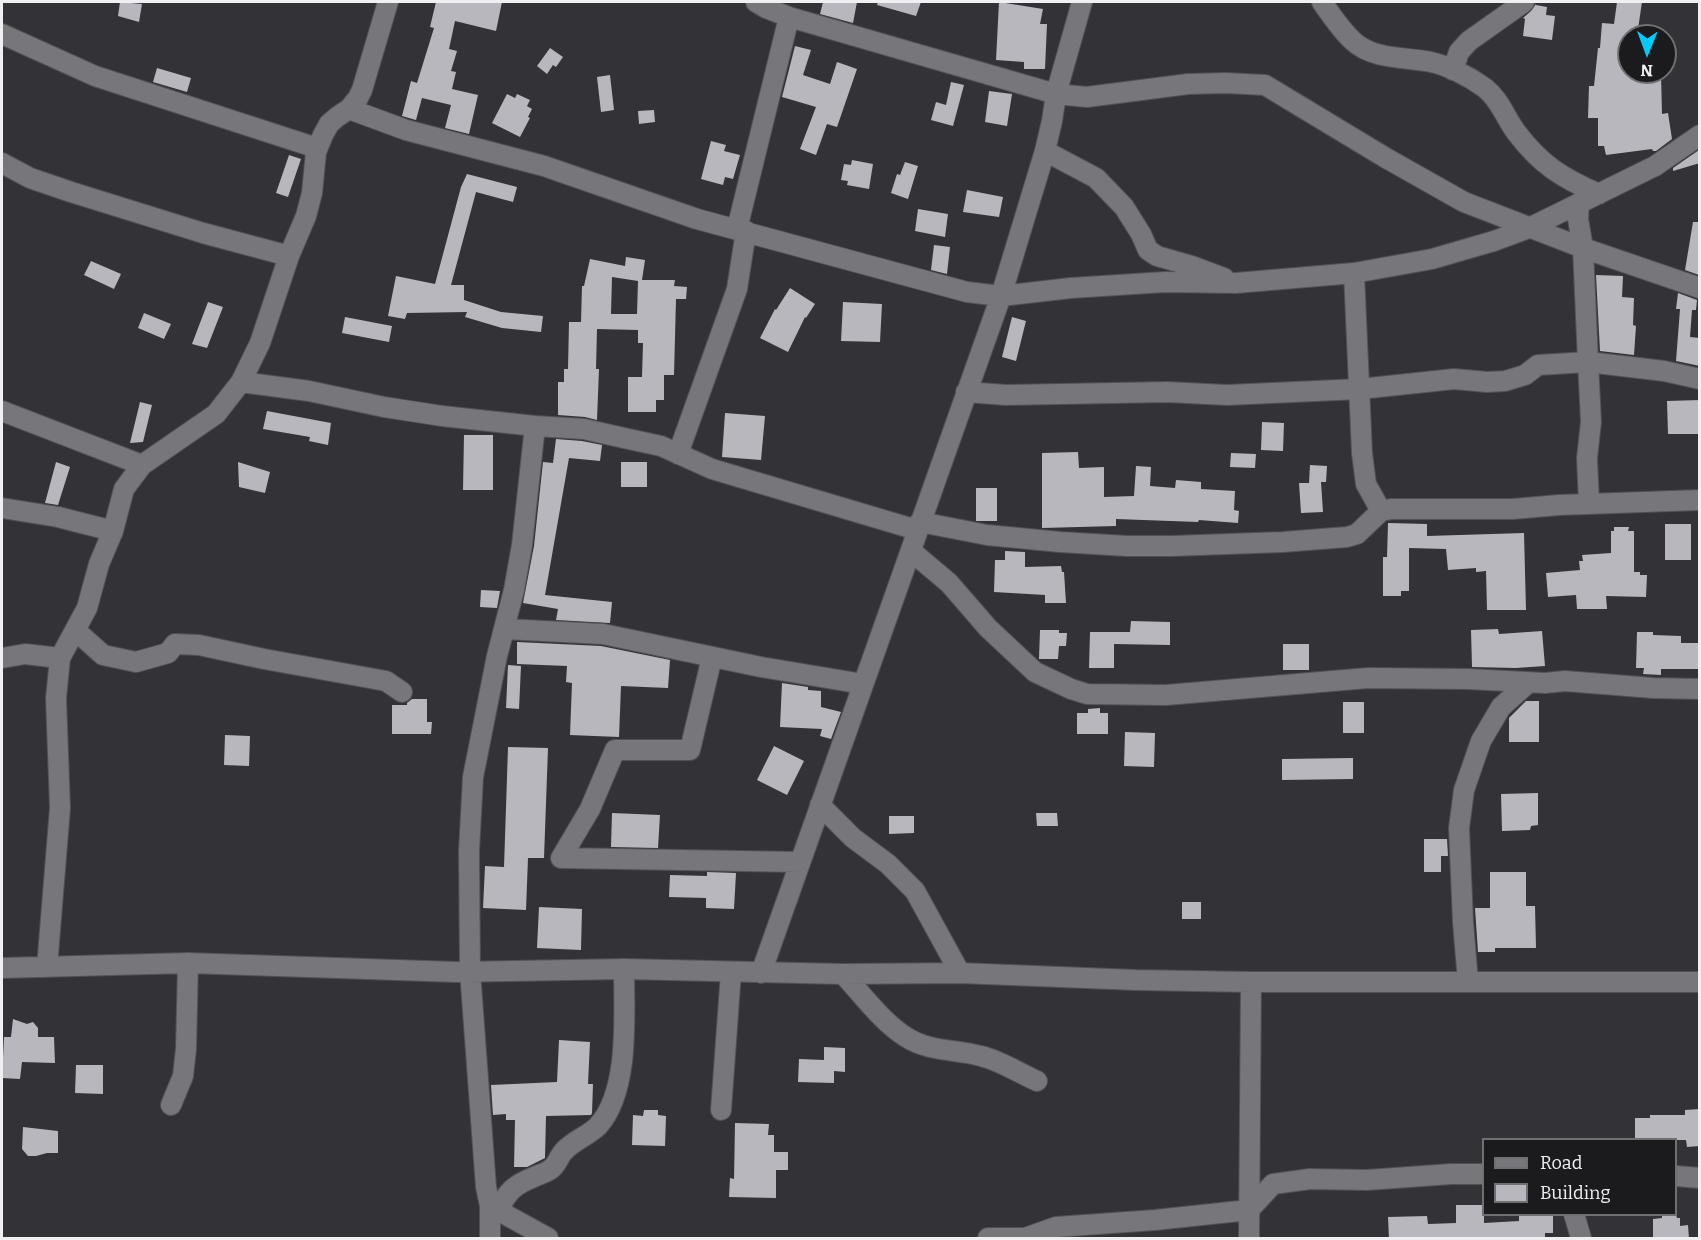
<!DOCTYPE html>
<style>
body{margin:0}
#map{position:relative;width:1701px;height:1240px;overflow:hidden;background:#333237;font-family:Bitter,serif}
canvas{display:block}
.frame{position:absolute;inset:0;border:3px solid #f0f0f2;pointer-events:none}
.legend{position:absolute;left:1482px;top:1138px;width:195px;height:78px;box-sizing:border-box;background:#1b1a1c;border:2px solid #707072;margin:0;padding:8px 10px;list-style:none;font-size:18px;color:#f0f0f2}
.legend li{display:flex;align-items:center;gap:12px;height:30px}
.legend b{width:30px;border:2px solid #707072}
.north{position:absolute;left:1617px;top:24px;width:60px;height:60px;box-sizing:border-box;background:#1b1a1c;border:2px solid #707072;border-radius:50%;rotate:181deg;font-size:16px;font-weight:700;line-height:24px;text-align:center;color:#f0f0f2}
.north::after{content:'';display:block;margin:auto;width:21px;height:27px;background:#01cbf9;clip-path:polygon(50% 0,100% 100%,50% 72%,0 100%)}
</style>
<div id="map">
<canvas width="1701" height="1240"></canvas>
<div class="frame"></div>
<ul class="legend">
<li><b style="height:8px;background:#76767b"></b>Road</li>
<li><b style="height:16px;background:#b8b7bd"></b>Building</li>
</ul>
<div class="north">N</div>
</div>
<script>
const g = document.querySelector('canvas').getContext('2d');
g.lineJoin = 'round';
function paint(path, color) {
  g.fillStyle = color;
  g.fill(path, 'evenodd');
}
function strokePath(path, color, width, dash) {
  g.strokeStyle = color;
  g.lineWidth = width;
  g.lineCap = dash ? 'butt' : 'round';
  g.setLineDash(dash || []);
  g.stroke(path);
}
const building = new Path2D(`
 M120 2 142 4 139 22 118 16Z
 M436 2H502L496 31 455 21 449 49 457 51 451 71 456 72 452 89 478 95 469 134 445 128 451 105 422 98 416 120 402 116 411 81 417 83 434 28 430 27Z
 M823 2H857L853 23 820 14Z
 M878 2H921L916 16 877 5Z
 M999 2 1043 9 1040 24H1047L1045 69H1024V62L996 60Z
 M1617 2H1642L1637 36H1629V72H1656V74H1661L1662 114 1668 113 1672 139 1656 151H1653L1652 149 1606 155 1604 146H1598V118H1588L1589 86H1594L1598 48H1600L1602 23 1614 24Z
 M1536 4V5L1547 7 1546 15 1555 16 1552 40 1523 36 1525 19 1523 18 1531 11Z
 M795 46 811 50 803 75 830 84 837 62 857 69 837 127 827 124 816 155 800 149 816 107 782 97Z
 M550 48 563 57 556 67 553 65 547 74 537 66Z
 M157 68 191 78 187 92 153 82Z
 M610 75 614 110 601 112 597 77Z
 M951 82 964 85 953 126 931 120 936 102 946 105Z
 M989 91 1012 94 1007 126 985 122Z
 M507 94 515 98 517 94 530 100 527 106 532 109 528 117 530 118 520 137 492 123Z
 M654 110 655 122 639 124 638 111Z
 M711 141 726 145 724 151 740 155 733 179 725 177 723 185 701 179Z
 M1699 150 1700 163 1673 171V168Z
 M289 155 301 159 288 197 276 193Z
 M852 160 873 164 869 189 847 185 848 181 841 180 844 164 851 165Z
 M905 162 918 166 908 199 891 193 897 174 900 175Z
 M467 174 517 187 513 202 476 192 451 285H464V300L501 312 543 316 541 332 502 328 465 317 467 312 407 313 405 319 388 316 396 276 435 284 461 187Z
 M967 190 1003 197 999 217 963 212Z
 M918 209 948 214 945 237 915 231Z
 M1693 222H1700L1699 275 1685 270Z
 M934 245 950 247 947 274 931 270Z
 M626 257 645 260 642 280H675L674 286 687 287 686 299H676L674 375H664V400H656V412H628V377H642L643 343H638V330L597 329 596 369H599L597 420 585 417 558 415V382H564V369H568L569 322H581L582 286H584L590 259 625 266ZM612 277 638 281 637 314H611Z
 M91 261 121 274 114 289 84 275Z
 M1596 275 1623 276 1622 297 1634 298 1633 325 1636 326 1634 355 1600 351Z
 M790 288 815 304 806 318 805 317 788 352 760 338 775 309 776 310Z
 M1678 293 1697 300 1696 310H1692L1690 337 1700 338V366L1676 361 1680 309H1676Z
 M208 302 223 307 207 348 192 344Z
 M843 302 882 304 880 342 841 341Z
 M144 313 171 324 164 339 138 328Z
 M345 317 392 326 389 342 342 333Z
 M1012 317 1026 321 1016 361 1002 357Z
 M1700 400V434H1668L1667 401Z
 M140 402 152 405 143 442 130 443Z
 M267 411 331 423 328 445 309 441 310 437 263 429Z
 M725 413 765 416 761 460 722 457Z
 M1262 422 1284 423 1283 451 1261 450Z
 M464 435H493V490H463Z
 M556 439 582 441 602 445 600 461 569 458 545 595 612 602 610 623 556 620 558 609 523 603 534 546 543 462 553 463Z
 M1078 452 1079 468 1104 467V497L1134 496 1136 466 1151 467 1150 486 1175 488 1176 480 1201 482V489L1235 491 1234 510 1239 511 1238 523 1199 520 1198 522 1116 519V526L1042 528V453Z
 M1231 453 1256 454 1255 468 1230 467Z
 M56 462 70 467 58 505 45 503Z
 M238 462 270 472 265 493 239 487Z
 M621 462H647V487H621Z
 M1310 465 1327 466 1326 482H1321L1323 512 1301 513 1299 483H1309Z
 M976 488H997V521H976Z
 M1388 523 1427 524V536L1524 533 1526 610H1487L1486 571 1476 572V568L1448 570 1446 549 1409 548V591H1401V596H1383V557H1387Z
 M1665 524H1691V560H1665Z
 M1614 527H1629L1628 531H1634V572H1640V575H1647L1646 597 1606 596 1607 609H1577L1576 595 1548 597 1546 573 1580 570 1579 561H1583L1582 555 1611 553V531H1614Z
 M1005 551 1025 552V567L1061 566 1062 572H1064L1066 603H1045V595L994 592 995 560H1005Z
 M481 590 500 591 497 608 480 607Z
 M1131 621 1170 622V645L1114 644V668H1089L1090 632H1130Z
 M1498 629 1499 634 1542 631 1545 666 1516 668 1472 667 1471 630Z
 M1040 630H1059V633H1067L1066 646H1059L1058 659H1039Z
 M1637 632H1653V635L1681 636V643H1700V669H1661V675L1643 674 1644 668H1636Z
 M517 642 601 646 670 660 668 688 621 686 619 737 570 735 572 683 566 682 567 666 517 664Z
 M1283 644H1309V670H1283Z
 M508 665 521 666 519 709 506 708Z
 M782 683 808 687V690L821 691V707L841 712 831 739 820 736 822 729 780 727Z
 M412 699H427V722H432L431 734H392V705H407V703Z
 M1526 701H1539V742H1509V718Z
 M1343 702H1364V733H1343Z
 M1100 708V713H1108V734H1077V713H1088V709Z
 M1125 732 1155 733 1154 767 1124 766Z
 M225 735 250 736 249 766 224 765Z
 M774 746 804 761 787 795 757 780Z
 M508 747 548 748 544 858H528L526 910 483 908 485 866 504 867Z
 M1353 758V779L1282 780V759Z
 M1538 793V825L1531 826 1530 830 1502 831 1501 794Z
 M612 813 660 815 658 848 611 847Z
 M1036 813H1057L1058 826H1037Z
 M889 816H914V833L889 834Z
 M1424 839H1447L1448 856H1441V872H1424Z
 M707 872 736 873 734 909 706 908V898L669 897 670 875 707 876Z
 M1490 872H1526V906H1535L1536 948H1495V952H1478L1475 908H1490Z
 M1182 902H1201V919H1182Z
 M539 907 582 909 581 950 537 948Z
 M13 1019 27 1024 33 1022 38 1028V1037H54L55 1063 22 1062 20 1079 2 1078 4 1037H11Z
 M559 1040 590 1042 588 1084H593L592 1113 591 1115 546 1116 545 1158 527 1167H514L515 1120H506V1114L493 1115 491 1085 557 1082Z
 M824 1047 845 1048V1072L834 1071V1083L798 1082 799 1059 824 1060Z
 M76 1065H103V1094L75 1093Z
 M1700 1109V1146L1687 1147 1686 1140H1635V1118H1650V1115H1685V1110Z
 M644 1110H658V1115L666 1116 665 1146 632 1145 633 1115 643 1116Z
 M735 1123 769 1124 768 1135H774V1152H788V1170H776V1198L729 1197 730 1178 734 1179Z
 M23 1127 58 1131V1153H47L36 1156H28L22 1149Z
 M1456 1205H1484V1223L1519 1221V1215H1553V1233H1545V1239H1389L1388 1217 1427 1216 1428 1224 1456 1223Z
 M1662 1215H1676L1677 1218H1680V1226L1688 1225 1689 1239H1653V1219L1662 1218Z`);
const minor = new Path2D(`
 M756 2 766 8 789 17 1056 94 1087 97 1188 84 1226 83 1265 85 1386 158 1464 202 1583 248 1700 288
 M1322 2C1331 15 1341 30 1353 41 1373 60 1406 57 1431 62 1449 66 1470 77 1485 88 1500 100 1505 117 1516 132 1541 165 1562 178 1599 194
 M2 34 95 76 317 148
 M1453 70 1459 52 1469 41 1524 2
 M349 109 406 130 544 166 697 219 967 292 1001 296 1071 288 1165 282 1236 283 1354 273 1432 259 1494 241 1529 228 1655 166 1700 135
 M1045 151 1096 178 1124 207 1141 234 1148 250 1157 256 1192 266 1224 278
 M2 163 30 178 71 192 203 233 289 256
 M737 229 789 17
 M1354 273 1362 453 1366 484 1381 511
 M241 382 309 391 384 407 442 416 535 426 584 429 624 438 661 446 712 469 917 530
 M966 392 1006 395 1167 392 1227 395 1360 389 1454 379 1487 382 1505 381 1525 375 1538 365 1588 362 1583 248 1578 219 1579 203
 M2 411 142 465
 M678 454 737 289 746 231
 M1589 504 1587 458 1591 422 1588 362 1664 371 1700 379
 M2 508 58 517 113 531 99 564 87 608 60 658 56 698 60 808 47 967
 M920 522 987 535 1060 542 1127 546H1172L1283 542 1347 537 1357 534 1381 511 1391 509H1513L1559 505 1700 500
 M113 531 124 489 142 465 216 414 241 382 260 343 289 256 306 216 312 193 316 152 323 135 329 124 337 117 349 109 358 98 362 90 388 2
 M911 551 949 583 988 628 1035 672 1071 689 1087 694 1166 695 1368 678 1468 679 1545 683 1565 681 1653 688 1700 689
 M505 629 603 634 761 667 863 684
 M75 630 103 655 136 662 168 653 175 644 199 645 264 659 386 681 402 692
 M712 657 690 750H615L590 809 561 858 800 862
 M2 658 25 654 60 658
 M820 805 853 838 888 864 915 891 960 973
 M2 968 188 963 456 972 624 969 843 974 960 973 1136 980 1251 982H1700
 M761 973 1001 296 1045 151 1052 121 1056 94 1082 2
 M843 974C862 994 882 1022 906 1037 929 1052 956 1049 981 1056 1001 1061 1019 1073 1037 1081
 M1468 982 1463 922 1459 828 1464 790 1481 741 1501 707 1528 683
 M171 1105 183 1076 186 1049 188 963
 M721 1110 731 972
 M1676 1176 1700 1178
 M490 1206 548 1238
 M498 1210C508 1191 514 1185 534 1177 540 1174 546 1173 551 1169 557 1165 559 1156 564 1151 574 1140 588 1136 598 1126 630 1091 624 1015 624 969
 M1574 1214 1581 1238
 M490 1238V1206L486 1187 470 971 469 851 473 777 497 656 514 590 522 545 535 426
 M988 1238H1025L1056 1227 1155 1220 1249 1210 1273 1184 1310 1179 1367 1180 1451 1174H1484
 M1249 1238 1251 982`);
paint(building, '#b8b7bd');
strokePath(minor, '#525255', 22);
strokePath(minor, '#76767b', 20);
</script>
